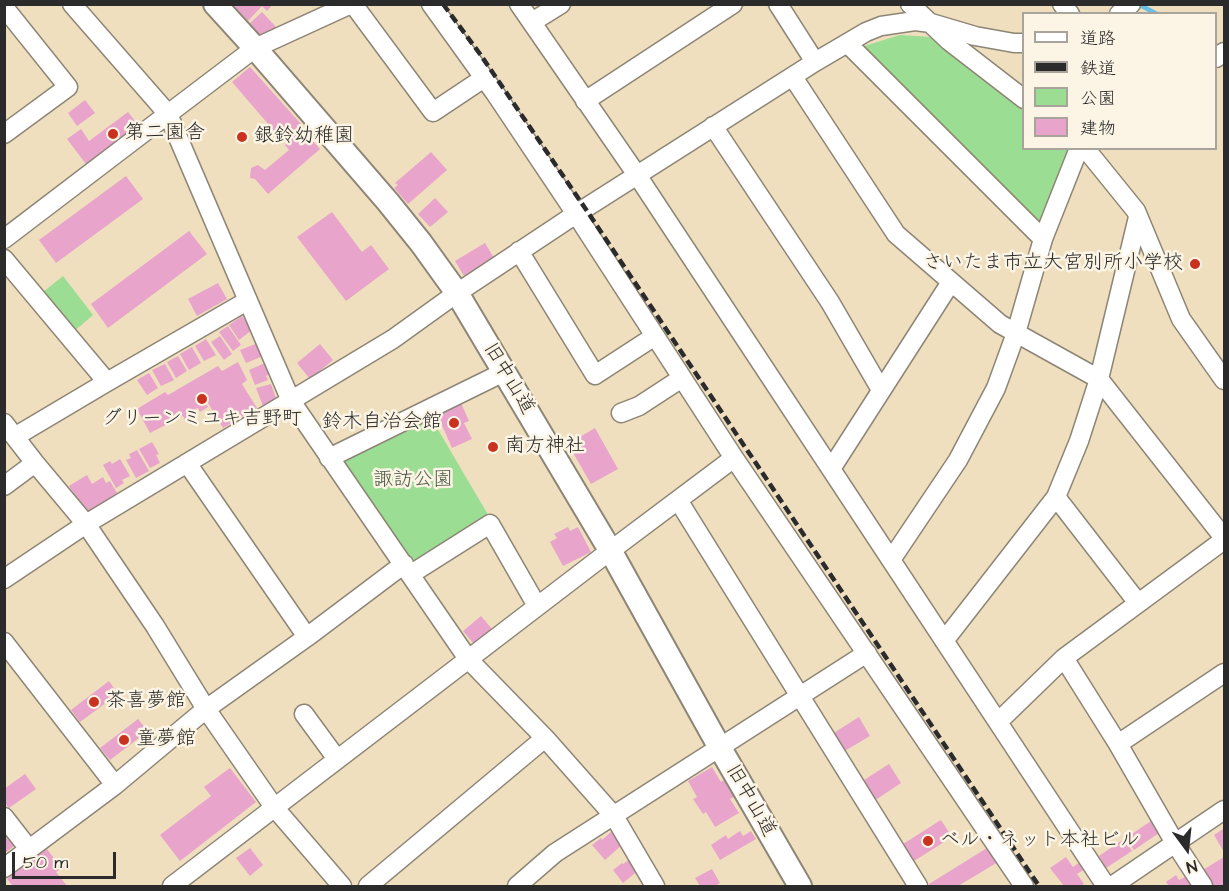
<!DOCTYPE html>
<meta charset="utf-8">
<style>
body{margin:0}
#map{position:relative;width:1229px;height:891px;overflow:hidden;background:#efdfbf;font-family:"Architects Daughter","Klee One",sans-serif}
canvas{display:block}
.frame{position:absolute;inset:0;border:6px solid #2b2b2b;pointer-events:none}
.legend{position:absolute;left:1022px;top:12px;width:195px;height:138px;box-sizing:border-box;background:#fcf5e5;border:2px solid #a8a49b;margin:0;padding:8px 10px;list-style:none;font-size:18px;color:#2b2b2b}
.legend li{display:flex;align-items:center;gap:12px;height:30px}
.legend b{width:30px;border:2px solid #a8a49b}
.north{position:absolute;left:1157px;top:819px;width:60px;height:60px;-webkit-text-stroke:4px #fcf5e5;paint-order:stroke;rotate:165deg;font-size:16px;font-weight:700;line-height:24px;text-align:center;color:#2b2b2b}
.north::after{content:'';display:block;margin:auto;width:21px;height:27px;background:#2b2b2b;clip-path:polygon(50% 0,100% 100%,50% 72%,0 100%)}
.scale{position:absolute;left:12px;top:852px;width:104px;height:27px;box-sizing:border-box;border:3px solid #2b2b2b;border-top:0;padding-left:8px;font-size:18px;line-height:21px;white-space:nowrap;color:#2b2b2b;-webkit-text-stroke:4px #fcf5e5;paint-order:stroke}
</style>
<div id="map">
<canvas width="1229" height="891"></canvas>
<div class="frame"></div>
<ul class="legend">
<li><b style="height:8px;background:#fff"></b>道路</li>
<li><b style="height:8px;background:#2b2b2b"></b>鉄道</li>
<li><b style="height:16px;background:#9bdd93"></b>公園</li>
<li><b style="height:16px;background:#e8a4ca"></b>建物</li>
</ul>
<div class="north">N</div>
<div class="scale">50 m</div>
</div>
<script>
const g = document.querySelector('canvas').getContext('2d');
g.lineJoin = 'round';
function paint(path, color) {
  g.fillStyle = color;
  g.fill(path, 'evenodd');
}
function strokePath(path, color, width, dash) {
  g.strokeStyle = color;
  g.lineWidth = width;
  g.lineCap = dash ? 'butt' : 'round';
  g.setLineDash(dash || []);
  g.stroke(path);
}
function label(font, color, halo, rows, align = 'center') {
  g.font = font + ' "Architects Daughter","Klee One",sans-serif';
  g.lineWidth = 5;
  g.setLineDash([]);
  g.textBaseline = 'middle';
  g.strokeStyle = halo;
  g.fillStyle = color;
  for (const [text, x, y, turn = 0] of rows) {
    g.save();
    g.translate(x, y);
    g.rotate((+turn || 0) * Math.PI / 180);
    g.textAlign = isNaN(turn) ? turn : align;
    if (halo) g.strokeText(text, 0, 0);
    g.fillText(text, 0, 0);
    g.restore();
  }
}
const green = new Path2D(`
 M900 35 931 37 1023 109 1024 148 1070 149 1040 225 861 47Z
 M63 276 93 315 72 333 43 292Z
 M430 416 490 518 413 564 339 460Z`);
const stream = new Path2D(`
 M1138 4 1157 14`);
const building = new Path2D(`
 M238 4H273L267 11 262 6 248 21 235 7Z
 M262 12 276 27 262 39 249 24Z
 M250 67 301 124 282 140 232 82Z
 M85 100 95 113 77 126 68 113Z
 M128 112 139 126 86 164 67 139 81 129 89 141Z
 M302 129 320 149 268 194 255 179 250 178 251 168 258 165 265 170 289 150 285 145Z
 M431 152 447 170 408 204 394 188 398 185 395 183Z
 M126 176 143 199 56 263 39 240Z
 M435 198 448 212 430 227 418 214Z
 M332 212 362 252 371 245 389 269 346 301 297 237Z
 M189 231 207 254 108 328 91 304Z
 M485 243 494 258 464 276 455 261Z
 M218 283 227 299 197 316 188 299Z
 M242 316 252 330 239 340 229 325Z
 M228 326 241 345 233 351 219 332Z
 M220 336 232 354 224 360 211 342Z
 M206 339 216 355 204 361 195 346Z
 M258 343 263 356 246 363 240 350Z
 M320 344 333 360 310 379 297 363Z
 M192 347 201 363 189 370 180 354Z
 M178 356 187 371 176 378 167 362Z
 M238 362 247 380 242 384 257 408 223 428 208 403 206 404 208 407 200 412 198 408 191 411 194 416 186 421 183 416 150 433 137 409 165 392 168 395 218 366 222 371Z
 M265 363 269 374 266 376 268 380 255 385 249 370Z
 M165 364 174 380 161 386 152 370Z
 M149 373 158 388 147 395 137 380Z
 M271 384 277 401 263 406 256 388Z
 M461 403 469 421 464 423 472 439 452 448 437 414Z
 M595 428 618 469 591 484 568 444Z
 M152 442 159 454 156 455 160 463 150 468 139 449Z
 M137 450 149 471 136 478 126 460 131 458 129 454Z
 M120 459 130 476 122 480 124 483 116 488 103 465 110 461 112 464Z
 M87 475 92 484 103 477 106 483 110 481 117 493 86 513 69 486Z
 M568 527 570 531 578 527 591 552 563 566 550 542 557 538 554 534Z
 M481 616 492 629 474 644 463 631Z
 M109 681 118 694 80 722 71 710Z
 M859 717 870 736 843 752 832 734Z
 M138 719 148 731 110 760 100 748Z
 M889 764 901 783 874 801 861 782Z
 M712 767 721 782 724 780 734 797 730 799 739 813 715 827 706 812 703 814 693 799 697 797 688 781Z
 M230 768 256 802 180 861 160 835 211 796 204 787Z
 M25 774 36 789 9 808 4 802V789Z
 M941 820 952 837 914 861 903 844Z
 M1151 821 1159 833 1134 850 1126 838Z
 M1223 829 1224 831V852L1214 835Z
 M5 830 18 843 5 853Z
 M612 831 623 844 605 860 592 845 601 838 602 840Z
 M740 831 743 836 751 831 756 839 720 860 711 845 726 835 728 839Z
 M1124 839 1132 851 1106 868 1099 856Z
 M250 848 263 865 250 876 236 858Z
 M987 848 990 853 992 852 998 862 958 886H930L929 884Z
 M47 849 61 868 56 872 67 886H13L7 879Z
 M1066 857 1073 867 1080 862 1085 869 1077 874 1084 884 1080 886H1064L1050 868Z
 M1224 857V886H1214L1203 870Z
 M630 859 639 870 623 883 613 870 622 863 623 864Z
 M712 869 720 883 715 886H700L695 878Z
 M1176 875 1179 880 1187 876 1194 886H1169L1166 882Z`);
const minor = new Path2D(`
 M72 4 168 114 255 48 351 4
 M353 4 433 112 484 78
 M431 4 495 93 576 214 734 458 1024 886
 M519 4 637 175 1106 886
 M778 4 815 62
 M910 4 949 41 1024 99
 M1062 4 1070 14
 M4 7 68 87 4 134
 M1119 14 1131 4
 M532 22 561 4
 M847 43 1043 239
 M1216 58 1224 52
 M793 77 896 234 1000 324 1099 379 1224 538
 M585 101 733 4
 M713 126 830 302 881 390
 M1085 148 1136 211 1181 319 1224 380
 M4 239 168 114 291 401 468 659 545 738 614 816 655 886
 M519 251 595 375 655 336
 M4 259 107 382
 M621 413 639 406 682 378
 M4 423 35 463 86 524 155 626 206 709 274 807 342 886
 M16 436 107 382 247 301
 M329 458 504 372
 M187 463 307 637
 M831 469 951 282
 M4 486 35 463
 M1056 497 1138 603
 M678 500 918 886
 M891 560 958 460 996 388 1016 333 1043 239 1079 148
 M411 574 490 524 537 606
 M4 579 86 524 393 339 457 293 576 214 815 62 866 32 881 26 915 21 931 23 975 36 1014 43H1024
 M944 641 1056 497 1079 441 1099 379 1138 217
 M4 642 115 785
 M1064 658 1118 744 1175 843 1203 886
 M304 714 337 759
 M998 722 1064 658 1224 540
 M1118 744 1224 673
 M4 817 29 849
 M4 868 115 785 206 709 307 637 404 564
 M172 886 598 560 734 458
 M368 886 545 738
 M517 886 555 853 867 653
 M1112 886 1224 810`);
const major = new Path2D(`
 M215 4 255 48 388 202 421 243 457 293 610 550 720 748 800 886`);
const rail = new Path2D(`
 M443 4 480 54 585 208 1039 886`);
const markers = [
 [113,134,6,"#c8321e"],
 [242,137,6,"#c8321e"],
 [1195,264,6,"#c8321e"],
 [202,399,6,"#c8321e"],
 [454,423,6,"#c8321e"],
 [493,447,6,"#c8321e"],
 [94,702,6,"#c8321e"],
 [124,740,6,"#c8321e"],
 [928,841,6,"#c8321e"]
];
const poiNames = [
 ["第二園舎",125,134],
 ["銀鈴幼稚園",254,137],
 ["さいたま市立大宮別所小学校",1183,264,"right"],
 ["グリーンミユキ吉野町",202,420,"center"],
 ["鈴木自治会館",442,423,"right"],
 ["南方神社",505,447],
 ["茶喜夢館",106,702],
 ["童夢館",136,740],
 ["ベル・ネット本社ビル",940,841]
];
const streetNames = [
 ["旧中山道",508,379,59],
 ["旧中山道",750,801,60]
];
const parkNames = [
 ["諏訪公園",413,481]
];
paint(green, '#9bdd93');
strokePath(stream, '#67c0e4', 4.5);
paint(building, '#e8a4ca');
strokePath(minor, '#8d8575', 21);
strokePath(major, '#8d8575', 26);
strokePath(minor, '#fff', 18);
strokePath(major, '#fff', 22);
strokePath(rail, '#2b2b2b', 4.5, [9, 4.5]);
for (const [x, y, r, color] of markers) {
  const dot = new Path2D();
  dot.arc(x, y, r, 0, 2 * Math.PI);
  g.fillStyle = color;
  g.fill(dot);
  strokePath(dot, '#fcf5e5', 2);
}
label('20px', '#2b2b2b', '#fcf5e5', poiNames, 'left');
label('20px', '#2b2b2b', '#fcf5e5', streetNames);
label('20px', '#475845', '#fcf5e5', parkNames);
</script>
